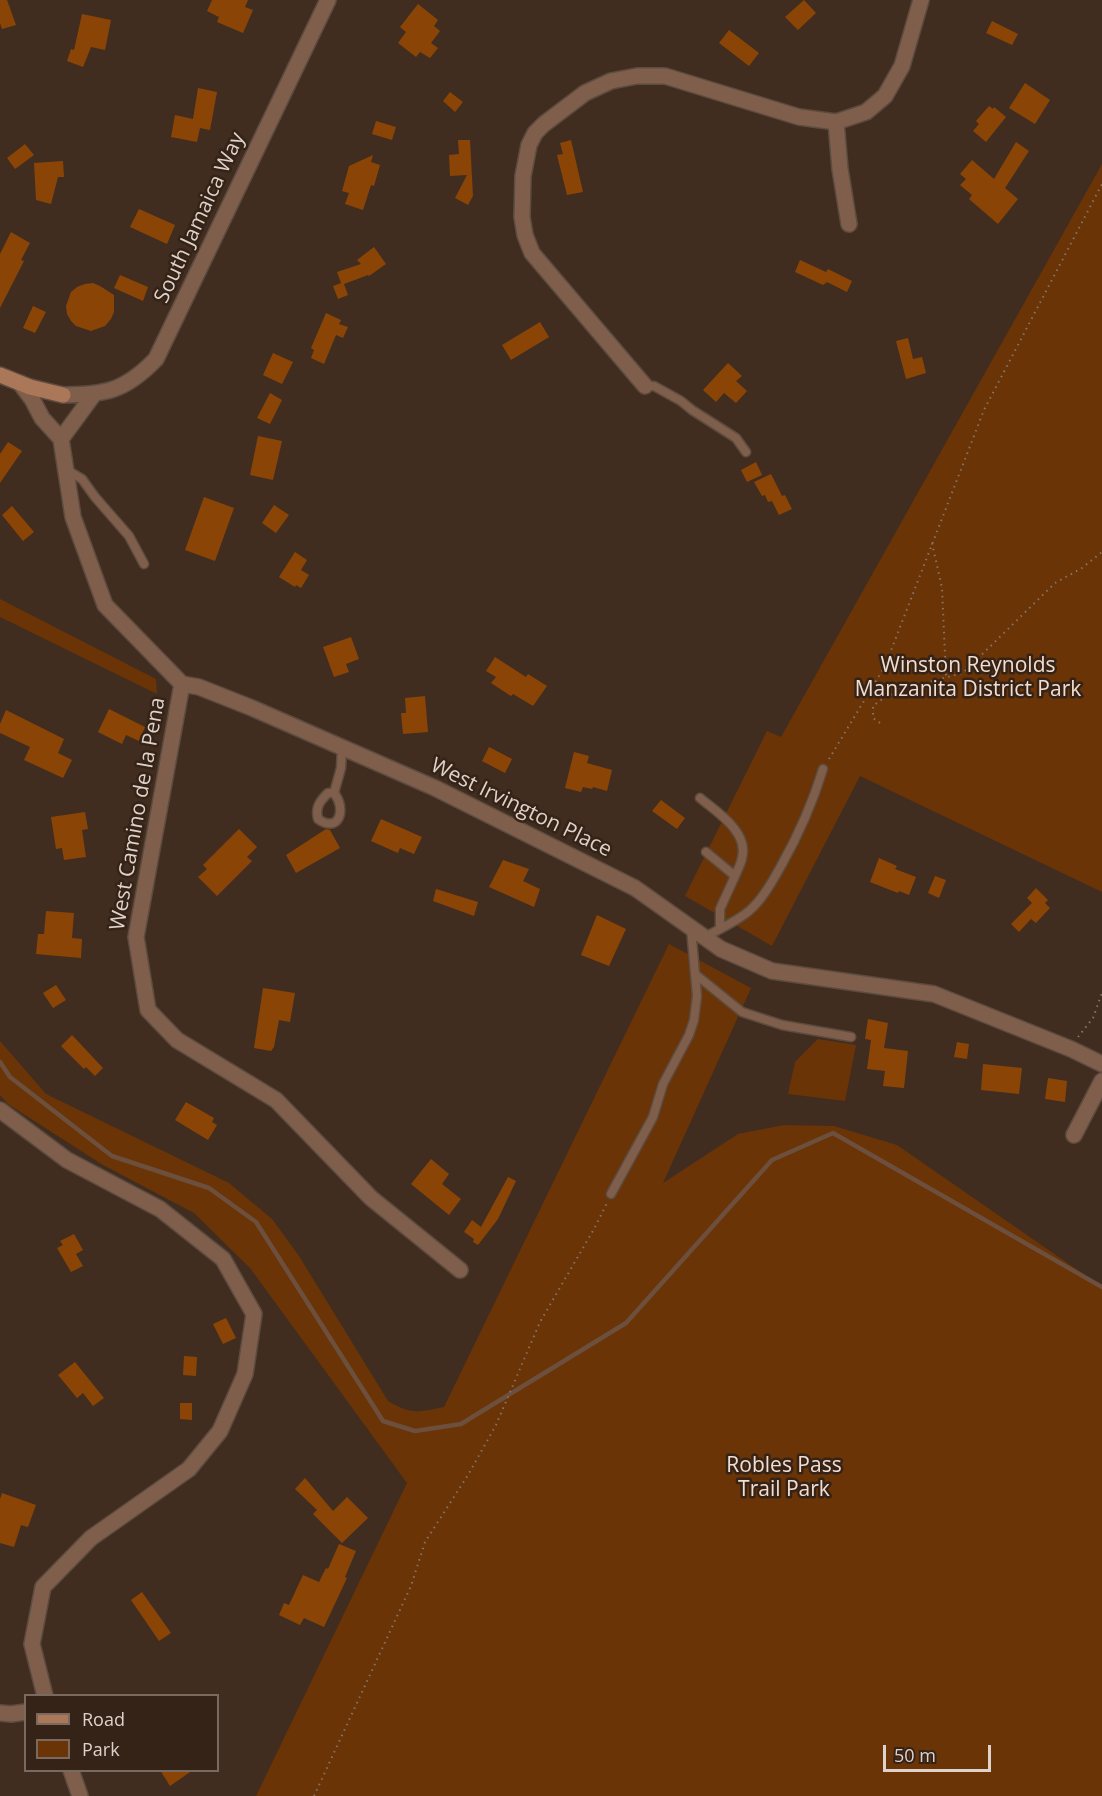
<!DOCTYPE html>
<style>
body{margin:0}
#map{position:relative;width:1102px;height:1796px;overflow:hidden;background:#402d20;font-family:"Open Sans",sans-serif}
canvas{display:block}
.legend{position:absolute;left:24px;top:1694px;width:195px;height:78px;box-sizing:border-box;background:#352317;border:2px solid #79695f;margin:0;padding:8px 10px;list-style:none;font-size:18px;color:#ded2ca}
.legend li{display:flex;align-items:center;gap:12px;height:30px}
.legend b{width:30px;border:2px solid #79695f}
.scale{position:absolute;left:883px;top:1745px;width:108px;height:27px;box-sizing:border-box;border:3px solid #ded2ca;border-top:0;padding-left:8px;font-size:18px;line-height:21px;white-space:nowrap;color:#ded2ca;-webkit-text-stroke:4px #352317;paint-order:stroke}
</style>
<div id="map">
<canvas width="1102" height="1796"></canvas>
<ul class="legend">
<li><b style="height:8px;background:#aa7858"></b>Road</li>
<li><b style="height:16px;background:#6a3406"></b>Park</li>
</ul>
<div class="scale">50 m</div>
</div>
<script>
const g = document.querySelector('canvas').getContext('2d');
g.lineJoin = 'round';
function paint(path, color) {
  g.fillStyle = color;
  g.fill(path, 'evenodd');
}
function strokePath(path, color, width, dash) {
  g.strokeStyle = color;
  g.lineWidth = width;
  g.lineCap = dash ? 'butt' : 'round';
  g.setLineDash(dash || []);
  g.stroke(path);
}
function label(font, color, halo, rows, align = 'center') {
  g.font = font + ' "Open Sans",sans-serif';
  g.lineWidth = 5;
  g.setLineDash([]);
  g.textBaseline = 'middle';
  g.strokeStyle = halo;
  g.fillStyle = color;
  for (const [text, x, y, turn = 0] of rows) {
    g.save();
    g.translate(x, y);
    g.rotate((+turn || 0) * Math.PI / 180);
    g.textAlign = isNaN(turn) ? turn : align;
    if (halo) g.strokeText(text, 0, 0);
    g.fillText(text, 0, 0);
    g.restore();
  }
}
const green = new Path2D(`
 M1102 164V892L860 776 772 946 685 896 767 731 781 737Z
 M0 599 156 679 157 694 0 617Z
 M669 944 751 988 663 1183 738 1134 784 1125 834 1126 897 1145 1102 1287V1796H256L407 1483 250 1268 194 1213 103 1165 8 1104 0 1095V1041L46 1094 229 1183 272 1219 299 1256 388 1401C411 1415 420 1412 444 1407Z
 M818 1039 856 1045 845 1101 788 1094 795 1062Z`);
const stream = new Path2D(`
 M0 1062 10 1077 112 1156 209 1188 256 1222 383 1421 415 1431 461 1424 626 1323 772 1160 833 1133 1102 1287`);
const building = new Path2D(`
 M0 0H7L16 25 2 29 0 23Z
 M212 0H248L245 7 253 10 243 33 217 22 219 17 207 11Z
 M804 0 816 13 798 30 785 17Z
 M418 4 438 20 434 26 440 31 431 43 438 48 430 58 420 52 416 57 398 43 406 32 400 27Z
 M82 14 111 20 105 50 91 47 83 67 67 61 71 49 74 50Z
 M992 21 1018 34 1012 45 986 33Z
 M729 30 759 53 749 66 719 43Z
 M1025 83 1050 100 1035 124 1009 108Z
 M198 88 217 92 210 130 200 128 197 142 171 137 175 115 193 119Z
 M450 92 463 102 455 112 443 101Z
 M989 106 993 109 994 107 1006 117 986 142 973 131 979 124 976 121Z
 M376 121 396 127 392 140 372 134Z
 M458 140H470L473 196 468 205 455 198 467 175 450 176 449 155 459 154Z
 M571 140 583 192 567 195 557 155 563 154 560 143Z
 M1016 142 1029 151 1005 188 1018 199 998 224 969 199 972 195 960 185 966 179 960 174 972 160 994 179Z
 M25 144 34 155 15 169 7 158Z
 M373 155 371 162 380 165 374 186 371 185 363 210 345 204 349 193 342 191 349 166Z
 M63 161 64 177H58L51 204 36 200 34 163Z
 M139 209 175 225 167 244 130 227Z
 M11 232 30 243 21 260 24 261 0 308V254Z
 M374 247 386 264 369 276 368 275 344 284 348 295 338 299 333 286 341 283 337 272 361 264 357 260Z
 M800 260 826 272 828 269 852 281 847 292 827 282 823 285 795 272Z
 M120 275 148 287 143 301 114 288Z
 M93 283 100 286 114 295V312L111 319 105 326 91 331 76 326 71 321 67 314 66 306 71 292 77 287 85 284Z
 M33 306 46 312 35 333 23 328Z
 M326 313 341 320 339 324 348 327 343 338 336 335 324 364 311 358 314 350 311 348Z
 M540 322 549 337 511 360 502 345Z
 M908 338 913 359 922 357 926 373 906 379 896 341Z
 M273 353 293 362 282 384 263 375Z
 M728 363 742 376 736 381 747 391 736 403 724 393 716 402 703 390Z
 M270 393 282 400 270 424 257 418Z
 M258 436 282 441 273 480 250 475Z
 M8 442 22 451 0 483V454Z
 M756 462 762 475 747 482 741 470Z
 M771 474 782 496 785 495 792 509 779 515 772 501 768 502 765 495 762 496 754 482Z
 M204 497 234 508 215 561 185 550Z
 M274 505 289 515 276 533 262 523Z
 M12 506 34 532 23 541 2 515Z
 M295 552 307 560 301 570 309 575 301 588 296 585 295 587 279 577Z
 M351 637 359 659 346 664 349 672 334 677 323 647Z
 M495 657 526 677 528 674 547 686 533 706 513 694 511 696 491 683 496 677 486 671Z
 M425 696 428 732 403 734 401 713H406L405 698Z
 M109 709 145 727 139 741 126 735 122 744 98 732Z
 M6 710 64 739 58 753 72 760 63 778 24 760 30 747 0 733V724Z
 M489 747 512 759 505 773 482 761Z
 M574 752 589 756 587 763 612 770 607 791 593 787 592 789 583 787 581 792 565 788Z
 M661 800 685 818 677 829 652 811Z
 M85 812 88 829 82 830 86 857 64 860 62 848 56 849 51 817Z
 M381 819 422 837 414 854 400 848 398 853 371 841Z
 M239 829 257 847 247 857 252 861 217 896 198 877 207 869 203 865Z
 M326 829 330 830 340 848 296 873 286 855Z
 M879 858 897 866 895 869 916 877 909 895 899 891 898 893 870 882Z
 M503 860 529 869 523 881 540 889 534 907 489 887Z
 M935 876 946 880 939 898 928 893Z
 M1036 888 1048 900 1045 903 1050 908 1036 923 1031 919 1019 932 1011 924 1032 903 1027 898Z
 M436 889 478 902 474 916 433 901Z
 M46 911 74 913 72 938 82 939 81 958 36 954 38 934H44Z
 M597 915 626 929 609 966 581 955Z
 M56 985 66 1000 53 1008 43 993Z
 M263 988 295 993 290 1022 279 1020 274 1047 271 1051 254 1048Z
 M868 1019 888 1023 884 1048 908 1051 904 1088 883 1086 885 1071 867 1069 871 1040 865 1039Z
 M72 1035 103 1068 95 1076 86 1067 84 1069 61 1046Z
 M957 1042 969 1044 967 1059 954 1057Z
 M983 1064 1022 1068 1019 1094 981 1090Z
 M1048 1078 1067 1081 1065 1102 1045 1099Z
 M186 1102 214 1118 212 1122 217 1125 208 1140 175 1120Z
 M431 1159 449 1174 442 1184 461 1199 449 1215 411 1184Z
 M508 1177 516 1181 498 1219 478 1245 473 1242 474 1239 464 1232 472 1220 481 1227Z
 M74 1234 83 1250 76 1254 83 1266 71 1272 57 1248 63 1245 60 1241Z
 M226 1318 236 1338 223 1344 213 1324Z
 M184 1356 197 1357 196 1376 183 1375Z
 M75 1362 104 1398 93 1406 83 1393 77 1398 58 1375Z
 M180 1403H192V1420L180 1419Z
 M305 1478 333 1511 347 1497 368 1518 342 1543 313 1514 317 1510 295 1489Z
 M2 1493 36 1505 28 1527 21 1525 14 1547 0 1543V1499Z
 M339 1544 356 1551 345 1577 347 1578 324 1627 304 1618 300 1625 279 1615 284 1603 289 1605 303 1575 319 1582 326 1568 328 1569Z
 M142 1592 171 1633 159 1641 131 1600Z
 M160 1770H193L170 1786Z`);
const path = new Path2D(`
 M932 543 942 588 946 677
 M880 723 873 718V706L885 697 921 684 963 673 1055 583 1082 568 1102 552
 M829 759 885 666 984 410 1102 184
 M1078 1037 1093 1018 1102 993
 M314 1796 411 1586 425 1542 468 1475 496 1425 540 1322 594 1229 607 1203`);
const lane = new Path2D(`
 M645 386H654L681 401 692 410 736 438 746 452
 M65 469 82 479 95 497 129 536 144 564
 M334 793H328C320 801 315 807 318 819 339 834 347 809 334 793L341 768 342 747
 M700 798C717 812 749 832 742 858 741 864 737 871 735 876
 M706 852 735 876 720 909V929
 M705 937C719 929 736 922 749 911 762 900 772 882 781 866 799 834 812 805 823 769
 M695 974 742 1012 782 1025 851 1037
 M611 1194 653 1117 663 1084 689 1035 694 1020 697 996 691 928`);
const street = new Path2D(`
 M836 122 840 169 849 224
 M20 383 32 399 42 418 61 439 73 517 105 605 182 684 199 687 252 708 435 788 635 888 721 949 772 971 934 994 1071 1049 1102 1064
 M645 386 532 253 525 235 522 217 523 176 529 145 535 133 544 124 585 93 611 81 637 76H665L799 117 836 122 866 112 885 96 902 66 921 0
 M63 395C106 394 124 392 156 359L328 0
 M61 439 94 394
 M182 684 136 937 148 1010 177 1040 276 1100 371 1198 460 1270
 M0 1110 67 1160 160 1209 223 1259 254 1314 245 1374 220 1431 189 1469 91 1538 43 1587 32 1644 45 1696
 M1074 1135 1102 1081
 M0 1713 11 1714 26 1712
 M71 1770 80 1796`);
const secondary = new Path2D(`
 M0 375 30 387 63 395`);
const streetNames = [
 ["South Jamaica Way",200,218,-65],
 ["West Irvington Place",521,808,26],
 ["West Camino de la Pena",138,814,-80]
];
const parkNames = [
 ["Winston Reynolds",968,666],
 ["Manzanita District Park",968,690],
 ["Robles Pass",784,1466],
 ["Trail Park",784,1490]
];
paint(green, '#6a3406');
strokePath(stream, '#6c4f3d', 4.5);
paint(building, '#8a4506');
strokePath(lane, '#5c4b3f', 11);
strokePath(street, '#5c4b3f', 18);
strokePath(secondary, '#5c4b3f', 18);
strokePath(path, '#847469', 2, [1.5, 4.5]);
strokePath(lane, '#7f5f4b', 8);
strokePath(street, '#7f5f4b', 15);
strokePath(secondary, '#aa7858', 15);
label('21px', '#ded2ca', '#352317', streetNames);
label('21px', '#f2ddd0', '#352317', parkNames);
</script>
